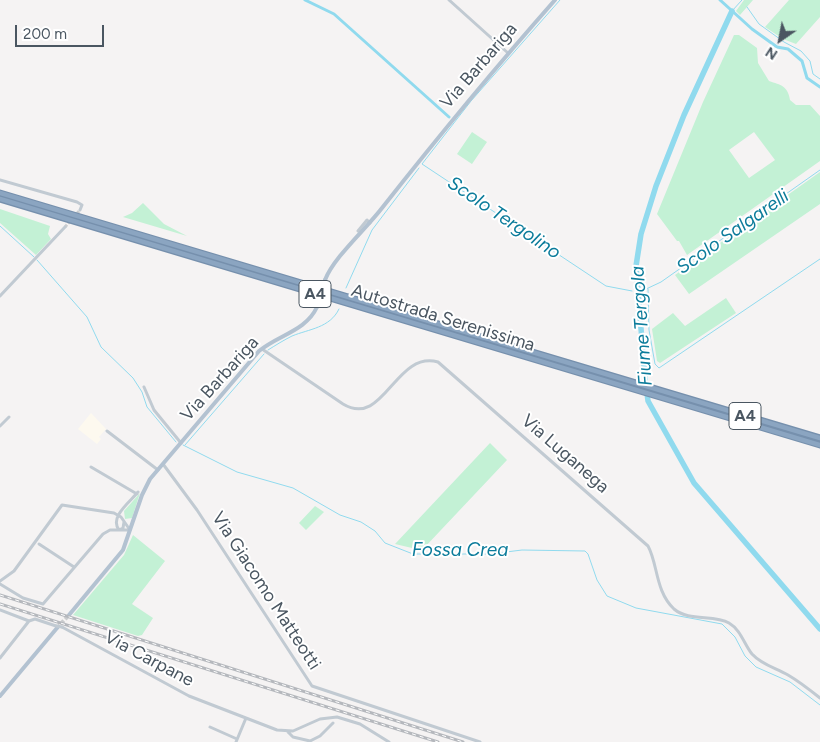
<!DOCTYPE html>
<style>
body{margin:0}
#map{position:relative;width:820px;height:742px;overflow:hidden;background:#f5f3f3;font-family:Figtree,sans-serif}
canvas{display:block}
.north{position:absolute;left:755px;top:15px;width:50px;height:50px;-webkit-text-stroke:4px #fff;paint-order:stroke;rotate:213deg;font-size:14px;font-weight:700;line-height:20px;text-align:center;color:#4a5661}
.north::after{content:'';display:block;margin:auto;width:18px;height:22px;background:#4a5661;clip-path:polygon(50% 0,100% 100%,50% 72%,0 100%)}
.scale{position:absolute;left:15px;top:25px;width:89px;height:22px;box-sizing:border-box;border:2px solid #4a5661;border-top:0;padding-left:6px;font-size:15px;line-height:18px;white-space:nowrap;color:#4a5661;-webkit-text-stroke:4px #fff;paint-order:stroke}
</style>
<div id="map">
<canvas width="820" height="742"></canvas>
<div class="north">N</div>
<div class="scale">200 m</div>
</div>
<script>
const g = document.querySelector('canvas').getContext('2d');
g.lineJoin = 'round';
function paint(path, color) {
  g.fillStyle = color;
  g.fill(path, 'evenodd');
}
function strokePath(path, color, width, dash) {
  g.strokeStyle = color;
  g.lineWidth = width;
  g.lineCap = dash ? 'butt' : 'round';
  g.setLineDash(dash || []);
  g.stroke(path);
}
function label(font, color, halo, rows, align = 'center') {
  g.font = font + ' Figtree,sans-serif';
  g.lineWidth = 4;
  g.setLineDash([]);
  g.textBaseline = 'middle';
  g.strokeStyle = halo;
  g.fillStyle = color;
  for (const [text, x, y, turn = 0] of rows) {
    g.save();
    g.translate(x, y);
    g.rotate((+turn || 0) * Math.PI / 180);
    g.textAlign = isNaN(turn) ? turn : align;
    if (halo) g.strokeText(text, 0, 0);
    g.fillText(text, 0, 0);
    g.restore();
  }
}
const commercial = new Path2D(`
 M91 413 106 429 99 437 101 439 97 444 78 429Z`);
const green = new Path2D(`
 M744 0H753L740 15 736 11Z
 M789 0H820V17L796 44 783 39 765 27Z
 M734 35H739L757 48 758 63 769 81C781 85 788 86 790 100L796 105H810L820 116V161L687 255 679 241H677L657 214 703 102ZM754 132 775 160 749 178 729 150Z
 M472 132 487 142 472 164 457 154Z
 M820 172V204L689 294 675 275Z
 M143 203 164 224 187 236 123 217 132 213Z
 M0 209 50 226 48 234 51 239 36 255 0 223Z
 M726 298 736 313 660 363 657 361 652 329 673 313 685 326Z
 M490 443 507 460 424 548H412L395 544Z
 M140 493 132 518 125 519 124 511Z
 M315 506 324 512 306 530 299 523Z
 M133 535 165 561 132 604 153 618 142 635 138 636 73 615 124 555Z`);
const stream = new Path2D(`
 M560 0 471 101 422 164 606 286 632 291
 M747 7 759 24 784 42 801 51 810 61 813 74 820 79
 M732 11 742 0
 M0 226 34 257
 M37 260 87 317 101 347 133 378 142 392 147 407 176 442
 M346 288 372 230 419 168
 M648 289 649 330 655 364 659 368 820 259
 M644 290 661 282 820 170
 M268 350C276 345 284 340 292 336 309 329 330 328 339 309
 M183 445 237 472 293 488 340 515 361 522 375 531 385 543 413 554H490L522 550 585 551 588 554 597 580 607 596 636 608 722 624 735 637 745 656 756 667 790 682 820 705
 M185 445 264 354`);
const canal = new Path2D(`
 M305 0 334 14 449 117
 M720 0 752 29 777 47 788 49 802 61 807 78 820 87`);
const river = new Path2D(`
 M732 11 684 115 656 186 641 234 636 266 645 378 648 401 694 483 820 629`);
const minorTunnel = new Path2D(`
 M65 227 80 210`);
const majorTunnel = new Path2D(`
 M57 628 69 615`);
const minor = new Path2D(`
 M449 0 508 53
 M0 180 77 202 82 205 80 210
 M358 231 367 220 370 223
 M0 296 65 227
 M262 349 343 404C384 429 395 350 438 362L648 546C658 564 655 591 674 609 689 622 714 614 729 623 741 630 744 644 752 654 762 665 776 668 788 675 800 682 810 690 820 698
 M144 387 154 410 181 443
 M0 426 9 417
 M107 431 158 470
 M163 464 197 510 312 686 480 742
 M91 467 137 494
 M124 522 123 528 119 530C109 517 130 502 138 492
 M39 544 74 567
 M0 581 14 571 62 505 114 513 121 517 130 530
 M0 584 23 598 43 604 103 534 110 530H130
 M0 610 29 621 35 619 56 626
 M62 627 189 696 277 730 293 731 320 719 337 717 360 724 389 742
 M0 658 29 621
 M210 727 237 739
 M288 732 293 737 310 741 320 736 333 723
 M236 742 246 718`);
const major = new Path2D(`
 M325 280C334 257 366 229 382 208 438 137 495 68 555 0
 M69 615 123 550 142 495 150 479 259 351C278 335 306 331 317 307
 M0 696 57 628`);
const highway = new Path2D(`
 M0 193 820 438
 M0 199 820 445`);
const rail = new Path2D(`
 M0 595 463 742
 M0 604 438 742`);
const minorBridge = new Path2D(`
 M56 626 62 627`);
const majorBridge = new Path2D(`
 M317 307 325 280`);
const shields = [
 [315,294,32],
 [745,416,32]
];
const shieldNames = [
 ["A4",315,294],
 ["A4",745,416]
];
const streetNames = [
 ["Via Barbariga",479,66,-49],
 ["Autostrada Serenissima",443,318,17],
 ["Via Barbariga",220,379,-48],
 ["Via Luganega",565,454,41],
 ["Via Giacomo Matteotti",266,591,57],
 ["Via Carpane",149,659,28]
];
const waterNames = [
 ["Scolo Tergolino",504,218,34],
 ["Scolo Salgarelli",733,232,-35],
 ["Fiume Tergola",642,326,-94],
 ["Fossa Crea",460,550]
];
paint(commercial, '#fdf9ef');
paint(green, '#c3f1d5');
strokePath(stream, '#90daee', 1);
strokePath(canal, '#90daee', 3);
strokePath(river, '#90daee', 5.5);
strokePath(minorTunnel, '#caccce', 3, [3, 1.5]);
strokePath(majorTunnel, '#caccce', 4, [4, 2]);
strokePath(highway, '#7690ad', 7);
strokePath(minor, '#c1cad2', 3);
strokePath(major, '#b3c2d1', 4);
strokePath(highway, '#8ba5c1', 4.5);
strokePath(rail, '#b5b8bd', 3);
strokePath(rail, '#fff', 1, [4]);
strokePath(minorBridge, '#c1cad2', 3);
strokePath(majorBridge, '#b3c2d1', 4);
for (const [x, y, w] of shields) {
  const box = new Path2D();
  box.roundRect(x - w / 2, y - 13.5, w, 27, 4);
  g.fillStyle = '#fff';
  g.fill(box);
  strokePath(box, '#4a5661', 1);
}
label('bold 16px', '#4a5661', null, shieldNames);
label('18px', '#4a5661', '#fff', streetNames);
label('italic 19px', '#0c7c9b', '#fff', waterNames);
</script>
